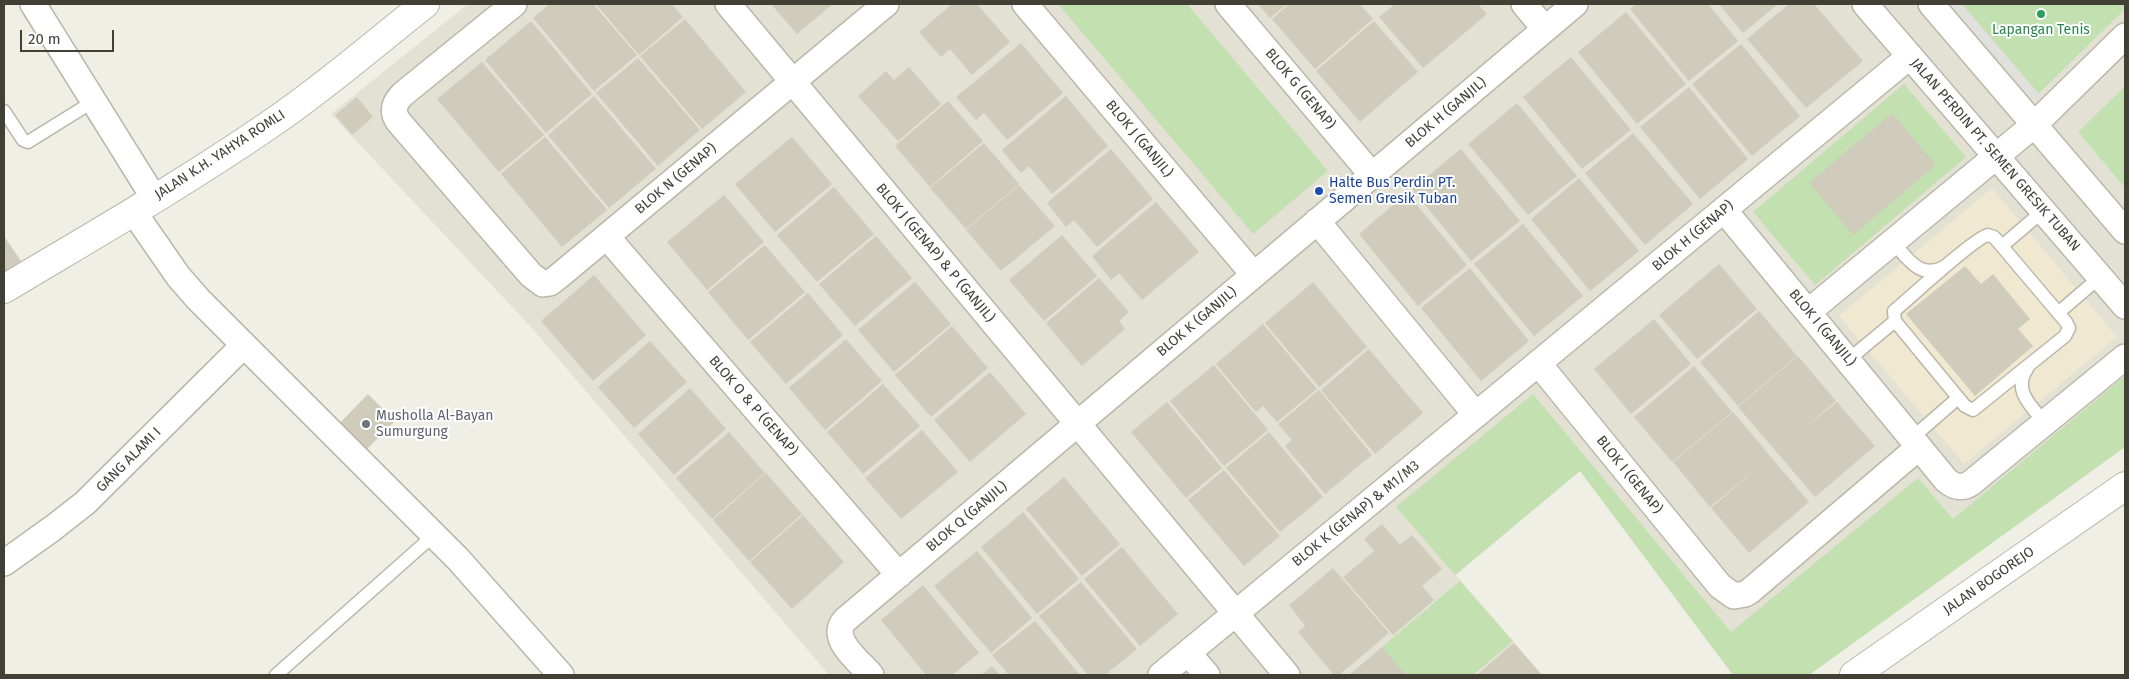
<!DOCTYPE html>
<style>
body{margin:0}
#map{position:relative;width:2129px;height:679px;overflow:hidden;background:#f0efe5;font-family:"Fira Sans",sans-serif}
canvas{display:block}
.frame{position:absolute;inset:0;border:5px solid #423f35;pointer-events:none}
.scale{position:absolute;left:20px;top:30px;width:94px;height:22px;box-sizing:border-box;border:2px solid #423f35;border-top:0;padding-left:6px;font-size:15px;line-height:18px;white-space:nowrap;color:#423f35;-webkit-text-stroke:4px #fff;paint-order:stroke}
</style>
<div id="map">
<canvas width="2129" height="679"></canvas>
<div class="frame"></div>
<div class="scale">20 m</div>
</div>
<script>
const g = document.querySelector('canvas').getContext('2d');
g.lineJoin = 'round';
function paint(path, color) {
  g.fillStyle = color;
  g.fill(path, 'evenodd');
}
function strokePath(path, color, width, dash) {
  g.strokeStyle = color;
  g.lineWidth = width;
  g.lineCap = dash ? 'butt' : 'round';
  g.setLineDash(dash || []);
  g.stroke(path);
}
function label(font, color, halo, rows, align = 'center') {
  g.font = font + ' "Fira Sans",sans-serif';
  g.lineWidth = 4;
  g.setLineDash([]);
  g.textBaseline = 'middle';
  g.strokeStyle = halo;
  g.fillStyle = color;
  for (const [text, x, y, turn = 0] of rows) {
    g.save();
    g.translate(x, y);
    g.rotate((+turn || 0) * Math.PI / 180);
    g.textAlign = isNaN(turn) ? turn : align;
    if (halo) g.strokeText(text, 0, 0);
    g.fillText(text, 0, 0);
    g.restore();
  }
}
const residential = new Path2D(`
 M468 4H2125V86L2078 132 2125 188V447L1809 675H1733L1580 471 1456 575 1542 675H829L530 326 331 114Z`);
const commercial = new Path2D(`
 M1992 188 2117 337 1964 464 1839 316Z`);
const green = new Path2D(`
 M1058 4H1187L1328 171 1253 234Z
 M1950 4H2125V9L2032 100Z
 M1904 84 1966 157 1815 285 1753 212Z
 M2125 86V188L2078 132Z
 M2125 376V447L1809 675H1733L1580 471 1455 575 1396 507 1533 394 1731 632 1918 478 1953 519Z
 M1460 581 1513 641 1473 675H1406L1382 647Z`);
const parking = new Path2D(`
 M1950 4H1962L2039 94 2032 100Z`);
const building = new Path2D(`
 M550 4H593L637 55 594 91 533 18Z
 M596 4H672L683 17 639 55Z
 M771 4H833L797 34Z
 M952 4H977L1010 42 972 75 950 49 941 57 919 32Z
 M1258 4H1287L1270 18Z
 M1289 4H1360L1373 19 1315 69 1272 19Z
 M1395 4H1478L1487 14 1423 68 1379 17Z
 M1636 4H1708L1738 41 1689 81 1630 9Z
 M1719 4H1778L1743 33Z
 M1789 4H1814L1863 61 1806 108 1747 39Z
 M1626 12 1686 84 1637 124 1578 52Z
 M685 19 746 92 702 129 640 56Z
 M531 21 592 94 546 133 485 60Z
 M1374 21 1418 72 1360 122 1316 71Z
 M1021 43 1063 93 1007 140 984 113 976 120 956 97Z
 M1741 44 1800 116 1752 156 1692 84Z
 M1571 57 1631 130 1582 169 1523 97Z
 M638 58 700 130 658 166 596 93Z
 M482 62 544 135 499 172 437 99Z
 M909 67 941 104 898 141 858 96 886 71 894 80Z
 M1689 87 1748 159 1700 199 1640 127Z
 M594 96 656 169 609 208 548 135Z
 M1066 96 1108 146 1052 194 1029 166 1021 173 1002 150Z
 M357 97 373 117 352 135 335 115Z
 M948 101 983 141 930 187 895 146Z
 M1517 103 1577 176 1528 215 1468 144Z
 M1892 113 1936 165 1853 235 1809 183Z
 M1633 133 1693 204 1645 245 1585 173Z
 M545 137 607 210 562 247 501 174Z
 M792 137 832 184 775 232 735 184Z
 M984 143 1019 184 966 229 930 188Z
 M1111 149 1153 199 1097 247 1074 220 1066 227 1047 203Z
 M1461 149 1520 221 1471 261 1412 189Z
 M1579 178 1639 251 1590 291 1531 219Z
 M1019 185 1055 226 1001 271 966 230Z
 M834 187 874 234 817 282 777 235Z
 M1407 193 1467 265 1418 306 1359 234Z
 M724 195 764 242 707 290 667 242Z
 M1156 202 1199 252 1142 300 1119 273 1111 280 1092 256Z
 M1523 224 1583 296 1534 336 1474 264Z
 M1062 235 1097 276 1044 321 1009 280Z
 M4 236 21 261 4 273Z
 M876 236 912 278 855 326 819 284Z
 M765 245 805 292 748 340 708 292Z
 M1719 264 1757 309 1697 359 1659 315Z
 M1965 266 1981 284 1993 274 2030 319 2018 329 2033 346 1975 396 1906 314Z
 M1470 268 1529 341 1481 381 1421 308Z
 M594 275 646 335 593 381 541 321Z
 M1099 278 1129 312 1119 321 1125 329 1082 366 1046 323Z
 M915 282 951 324 894 372 858 330Z
 M1313 282 1367 347 1319 387 1265 323Z
 M808 293 843 335 786 384 750 342Z
 M1759 311 1797 356 1738 406 1700 362Z
 M1654 319 1691 364 1631 414 1594 369Z
 M1263 324 1317 389 1277 422 1263 406 1256 412 1216 364Z
 M952 326 988 368 931 417 895 375Z
 M846 339 882 381 825 430 789 388Z
 M650 341 687 382 634 428 598 387Z
 M1369 349 1423 413 1375 454 1321 390Z
 M1798 356 1836 401 1801 431 1837 402 1875 446 1815 497 1738 407Z
 M1214 365 1268 430 1224 466 1170 401Z
 M1694 366 1732 412 1672 462 1634 417Z
 M990 372 1026 414 970 462 934 420Z
 M883 384 920 426 863 474 827 432Z
 M690 388 726 429 674 475 638 434Z
 M1319 390 1372 455 1325 494 1285 446 1292 440 1278 424Z
 M368 394 395 421 363 453 336 427Z
 M1167 402 1222 468 1186 498 1131 432Z
 M1733 412 1809 502 1749 553 1711 508 1760 466 1710 507 1673 462Z
 M922 430 958 472 901 519 865 478Z
 M729 432 765 473 712 519 676 478Z
 M1269 432 1323 497 1280 532 1226 468Z
 M1224 470 1280 536 1244 566 1188 500Z
 M766 473 802 514 749 561 713 520Z
 M1064 477 1120 544 1082 576 1026 509Z
 M1023 512 1079 579 1037 614 981 547Z
 M803 515 844 562 792 609 750 562Z
 M1382 524 1400 545 1412 535 1442 569 1422 586 1434 600 1393 635 1343 577 1374 551 1364 539Z
 M1122 547 1178 614 1140 646 1084 579Z
 M977 551 1032 618 991 653 934 586Z
 M1333 568 1389 633 1339 675H1334L1298 632 1305 626 1289 605Z
 M1081 582 1137 649 1105 675H1088L1039 616Z
 M923 585 979 653 952 675H926L881 620Z
 M1035 621 1080 675H1009L992 655Z
 M1514 643 1542 675H1477Z
 M1382 647 1406 675H1349Z
 M992 666 1000 675H981Z`);
const service = new Path2D(`
 M4 111 23 140 28 142 94 101
 M1988 235 1994 237 2066 322 2069 328 2065 336 1973 410 1965 406 1895 321 1894 311C1910 298 1974 238 1988 235Z
 M1893 242C1907 258 1920 280 1944 267
 M2002 246 2043 211
 M2058 313 2100 277
 M1848 360 1895 321
 M2027 369C2012 390 2032 407 2045 423
 M1912 438 1958 398
 M276 675 434 535`);
const minor = new Path2D(`
 M33 4 154 198
 M514 4 403 94C395 102 391 110 398 121L531 275 543 284 550 283 559 276 886 4
 M728 4 1287 675
 M1025 4 1254 275
 M1228 4 1372 175
 M1524 4 1545 29
 M1865 4 2125 306
 M1931 4 2125 231
 M1724 210 1946 480C1954 487 1962 489 1971 483L2125 357
 M133 211 178 276 198 299 458 559 561 675
 M1317 221 1476 415
 M607 237 899 575
 M1808 312 2034 125 2125 36
 M1538 363 1720 586 1734 596 1745 594 1750 591 1919 447
 M4 563 53 528 85 503 244 345
 M1188 653 1207 675
 M871 675C859 661 828 638 845 620L1575 4
 M1161 675 1910 56`);
const tertiary = new Path2D(`
 M4 289C94 235 185 183 272 123 325 87 374 44 425 4
 M1854 675 2125 486`);
const markers = [
 [2041,14,5,"#2e9e5b"],
 [1319,191,5,"#1a4fb4"],
 [366,424,5,"#6b7280"]
];
const leisureNames = [
 ["Lapangan Tenis",2041,30]
];
const streetNames = [
 ["BLOK G (GENAP)",1300,89,50],
 ["BLOK H (GANJIL)",1446,113,-40],
 ["BLOK J (GANJIL)",1139,139,50],
 ["JALAN K.H. YAHYA ROMLI",220,155,-33],
 ["JALAN PERDIN PT. SEMEN GRESIK TUBAN",1995,155,49],
 ["BLOK N (GENAP)",676,179,-40],
 ["BLOK H (GENAP)",1693,236,-40],
 ["BLOK J (GENAP) & P (GANJIL)",935,253,50],
 ["BLOK K (GANJIL)",1197,322,-40],
 ["BLOK I (GANJIL)",1822,328,50],
 ["BLOK O & P (GENAP)",753,406,49],
 ["GANG ALAMI I",129,460,-45],
 ["BLOK I (GENAP)",1629,475,51],
 ["BLOK K (GENAP) & M1/M3",1356,514,-39],
 ["BLOK Q (GANJIL)",967,517,-40],
 ["JALAN BOGOREJO",1989,581,-35]
];
const transitNames = [
 ["Halte Bus Perdin PT.",1329,183],
 ["Semen Gresik Tuban",1329,199]
];
const worshipNames = [
 ["Musholla Al-Bayan",376,416],
 ["Sumurgung",376,432]
];
paint(residential, '#e3e1d3');
paint(commercial, '#f0e8d1');
paint(green, '#c3e0b1');
paint(parking, '#e1e0dc');
paint(building, '#d0ccbb');
strokePath(service, '#bab7a8', 15);
strokePath(minor, '#bab7a8', 28);
strokePath(tertiary, '#bab7a8', 30);
strokePath(service, '#fff', 12);
strokePath(minor, '#fff', 25);
strokePath(tertiary, '#fff', 28);
for (const [x, y, r, color] of markers) {
  const dot = new Path2D();
  dot.arc(x, y, r, 0, 2 * Math.PI);
  g.fillStyle = color;
  g.fill(dot);
  strokePath(dot, '#fff', 2);
}
label('14px', '#27864d', '#fff', leisureNames);
label('14px', '#423f35', '#fff', streetNames);
label('14px', '#164399', '#fff', transitNames, 'left');
label('14px', '#5b616d', '#fff', worshipNames, 'left');
</script>
